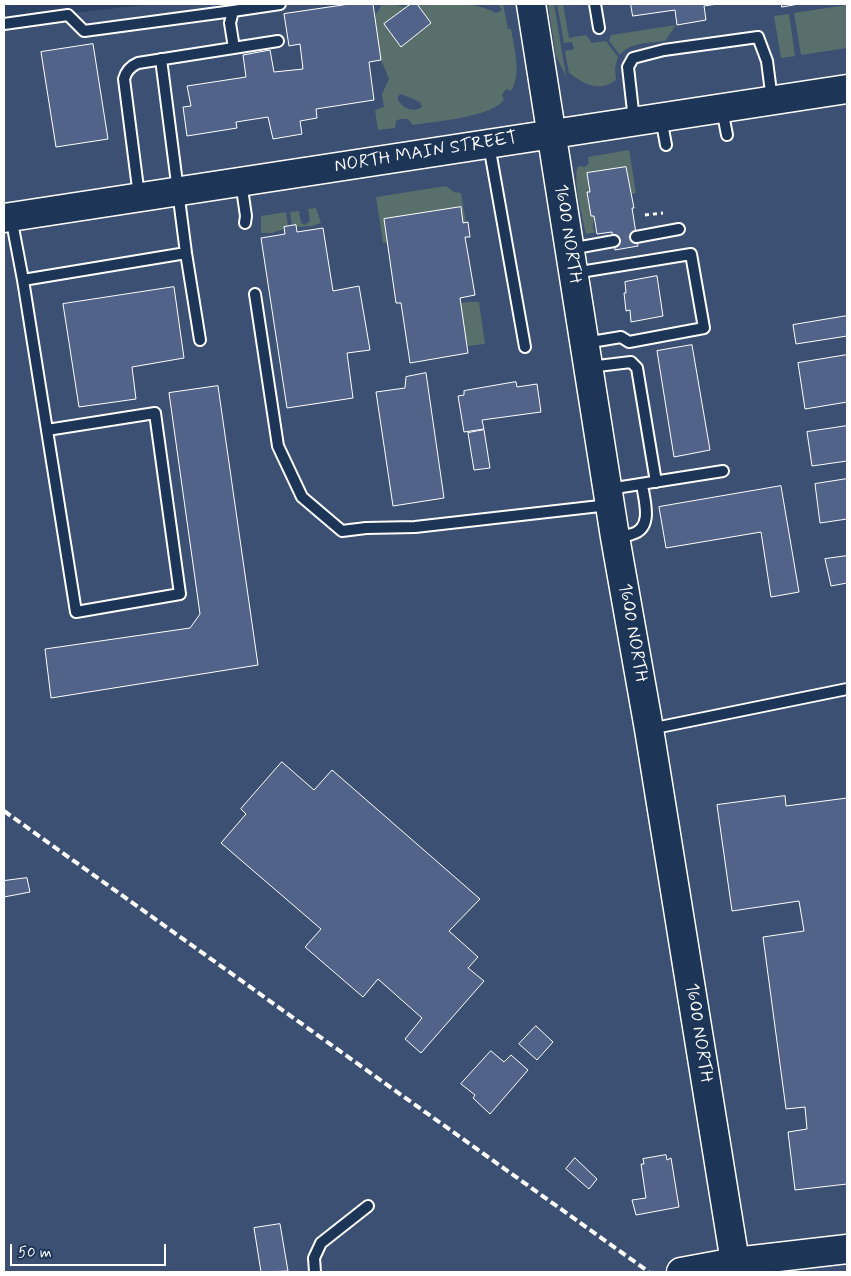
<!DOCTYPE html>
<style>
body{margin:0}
#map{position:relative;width:851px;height:1276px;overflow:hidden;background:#2c4265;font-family:Mynerve,sans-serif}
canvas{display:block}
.frame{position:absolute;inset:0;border:5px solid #fff;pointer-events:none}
.scale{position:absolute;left:10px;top:1244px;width:156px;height:22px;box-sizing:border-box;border:2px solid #fff;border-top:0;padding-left:6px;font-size:15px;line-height:18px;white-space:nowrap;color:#fff;-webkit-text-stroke:4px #1d3557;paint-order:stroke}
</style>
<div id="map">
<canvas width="851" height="1276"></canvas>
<div class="frame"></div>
<div class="scale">50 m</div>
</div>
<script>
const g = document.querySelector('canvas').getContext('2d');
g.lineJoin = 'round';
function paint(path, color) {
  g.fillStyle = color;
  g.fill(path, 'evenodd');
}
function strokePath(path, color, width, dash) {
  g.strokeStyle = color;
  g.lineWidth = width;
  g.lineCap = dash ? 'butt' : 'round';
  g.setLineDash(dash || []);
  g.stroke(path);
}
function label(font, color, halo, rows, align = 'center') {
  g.font = font + ' Mynerve,sans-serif';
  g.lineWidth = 4;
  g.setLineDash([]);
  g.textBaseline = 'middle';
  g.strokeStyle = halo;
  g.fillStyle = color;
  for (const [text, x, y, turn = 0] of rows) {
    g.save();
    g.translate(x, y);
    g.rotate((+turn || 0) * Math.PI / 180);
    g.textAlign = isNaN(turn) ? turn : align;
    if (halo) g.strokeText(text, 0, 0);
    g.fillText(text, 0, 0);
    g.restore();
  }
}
const built = new Path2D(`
 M152 4H847V1272H4V21Z`);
const green = new Path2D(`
 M382 4H394L402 7 411 4 384 24 401 46 431 23 417 4C443 4 473 0 496 13L502 10 498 4H503L508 29H511C514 47 522 74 511 91L506 89 502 95 504 100C489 118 436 121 413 125L408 119H400L396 121 395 128 378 130 375 110 384 107 382 94 389 79 381 60 375 16ZM401 94 420 102 422 107C414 113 402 108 398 100V96Z
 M548 4H554L566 76 556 56Z
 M557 4H563L569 38 586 35 592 43 606 41 618 57 615 68 616 80C598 93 584 84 569 73L565 51 574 49 572 42 564 43Z
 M847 5V48L801 55 794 13Z
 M789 14 795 56 782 58H781L774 16Z
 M676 25 665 41C650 43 630 42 620 55L609 41 611 35Z
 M629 150 636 193 632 194 626 167 587 173 590 192H588L591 216H594C594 221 592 225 594 231L597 232 586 234C583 220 572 177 578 166L585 167 589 163 588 157Z
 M446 186 454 192 461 193 466 223H463L460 207 384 219 388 242 383 243 376 197Z
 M316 208 321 223 312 226 297 227 296 225 292 226 290 212 299 211 301 223 305 225 310 221 308 209Z
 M286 212 288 226 284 227V229L272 233H261V216Z
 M469 302H479L485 344 467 346 460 303Z`);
const building = new Path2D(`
 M350 4H373L381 60 369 62 374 100 316 109 317 118 300 121 302 134 273 139 268 117 236 122 237 128 187 136 183 107 191 106 187 86 246 77 243 55 270 50 274 72 303 69 300 44 289 46 284 14Z
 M411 4H417L431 23 401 47 384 24Z
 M631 4H717L704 6 706 20 677 25 675 10 633 16Z
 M782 4H799L782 7Z
 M93 44 108 139 56 147 41 52Z
 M626 167 634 208H632L638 246 615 250 612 232 597 234 594 216H591L587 192H590L587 173Z
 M461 207 463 223 468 222 470 237H465L475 295 460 298 468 353 410 363 401 303H396L384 219Z
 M296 225 297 232 323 228 333 291 359 286 370 350 347 353 353 398 287 408 261 238 285 234 284 227Z
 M657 276 663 316 631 322 630 310 626 311 624 293H626L625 282Z
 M174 287 184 358 132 367 136 399 79 407 63 304Z
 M847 316V336L796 344 793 325Z
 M692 345 710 450 674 457 657 351Z
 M847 355V402L805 409 798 363Z
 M426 373 444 498 393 506 376 392 405 388 406 377Z
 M516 382 517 387 537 384 541 412 482 420 484 429 464 432 458 396 464 395V391Z
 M218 386 258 665 51 698 45 649 190 628 200 614 169 393Z
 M847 426V461L812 466 807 432Z
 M484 430 490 468 474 470 468 433Z
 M847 479V519L820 523 815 484Z
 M781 486 799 592 771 597 761 532 666 548 659 507Z
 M847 556V583L831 586 825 559Z
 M282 762 314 790 332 770 480 899 449 931 478 957 468 968 484 981 421 1053 405 1039 422 1018 378 979 363 997 305 947 321 929 221 843 246 814 241 809Z
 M785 796 786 806 847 798V1184L795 1190 788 1132 807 1129 805 1107 786 1109 763 937 804 931 799 901 732 911 717 805Z
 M27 878 30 892 4 897V881Z
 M536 1026 553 1042 537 1060 519 1044Z
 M491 1051 504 1062 511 1055 528 1070 490 1114 473 1098 475 1095 461 1084Z
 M666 1155 667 1160 671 1158 679 1207 636 1215 632 1200 646 1198 641 1164H644L643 1159Z
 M575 1158 597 1179 589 1189 566 1169Z
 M280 1224 288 1271 261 1272 254 1228Z`);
const path = new Path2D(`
 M645 215 663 213`);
const lane = new Path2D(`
 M595 4 599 28
 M4 24 68 15 84 31 233 11
 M234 48 230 23 233 11 280 4
 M161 59 186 253 200 340
 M722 109 727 135
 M661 118 666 145
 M634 120 628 67 633 58 664 50 758 37 767 61 772 100
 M489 145 525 347
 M241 182 246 216 245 223
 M139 196 124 79C126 71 131 66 138 63L278 41
 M11 217 23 280 76 612 180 594 155 413 47 430
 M636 237 679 229
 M570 249 614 241
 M574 273 691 254 704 328 629 342 621 337 585 343
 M23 280 186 253
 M255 294 278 446 302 497 342 531 366 528 415 527 609 505
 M589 367 631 362 637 368 656 482
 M609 489 723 471
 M616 537C621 536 627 536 632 534 654 528 644 500 642 484
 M650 729 847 689
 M315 1272 314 1258 321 1243 368 1206`);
const secondary = new Path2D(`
 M531 4 615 537 649 729 735 1262
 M4 218 847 89
 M681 1272 735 1262 847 1249`);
const rail = new Path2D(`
 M4 811 649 1272`);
const streetNames = [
 ["NORTH MAIN STREET",426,153,-9],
 ["1600 NORTH",567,234,81],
 ["1600 NORTH",632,633,80],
 ["1600 NORTH",698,1033,81]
];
paint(built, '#3b5073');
paint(green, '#596f6b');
paint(building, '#526389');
strokePath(building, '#fff', 1);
strokePath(lane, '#fff', 14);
strokePath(secondary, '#fff', 31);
strokePath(path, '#fff', 3, [4, 4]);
strokePath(lane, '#1d3557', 10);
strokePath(secondary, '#1d3557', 28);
strokePath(rail, '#fff', 4, [8, 4]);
label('18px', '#fff', '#1d3557', streetNames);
</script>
